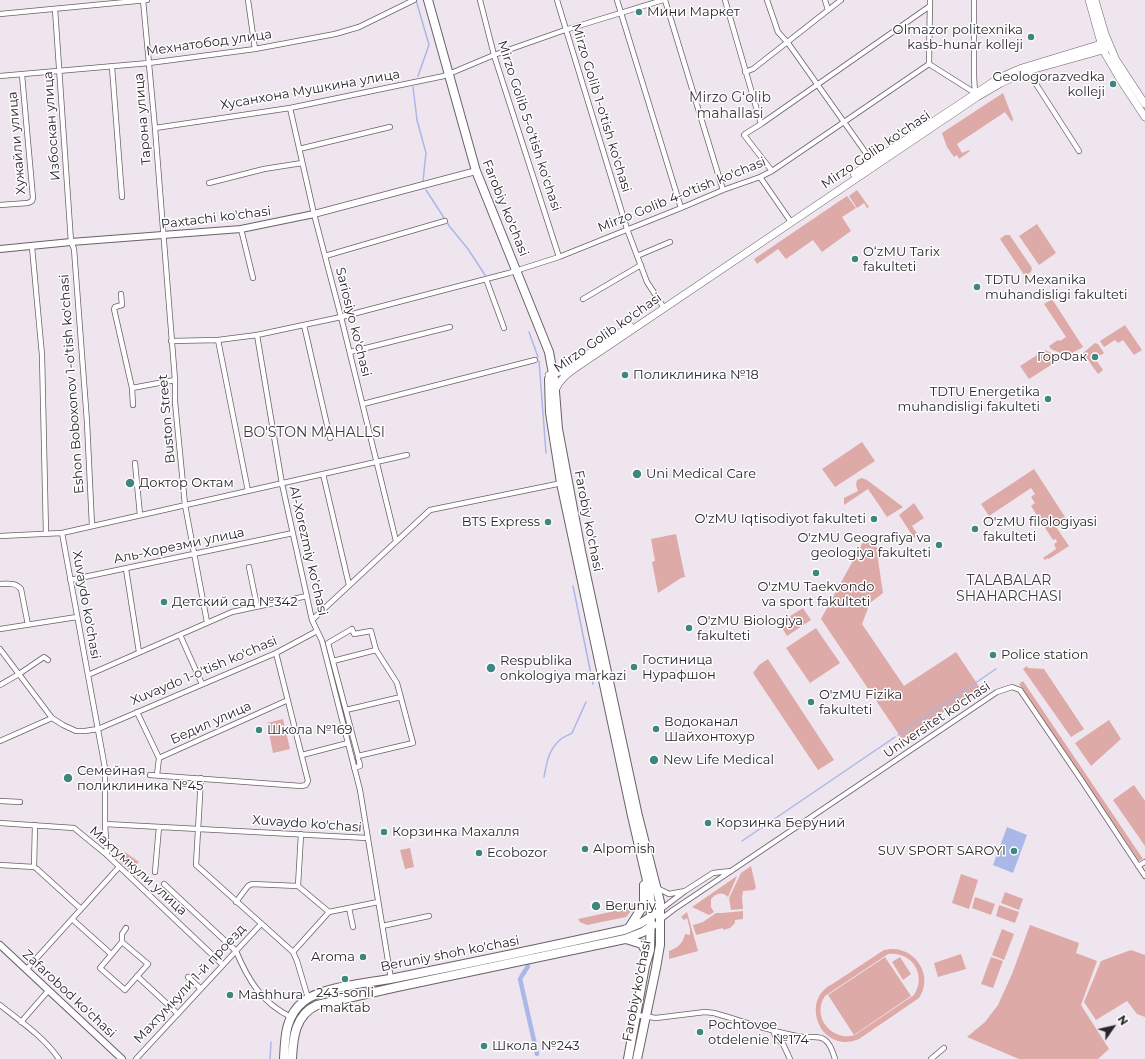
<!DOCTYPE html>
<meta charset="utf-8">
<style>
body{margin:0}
#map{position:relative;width:1145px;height:1059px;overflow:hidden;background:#efe5ee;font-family:Montserrat,sans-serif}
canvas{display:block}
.north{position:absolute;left:1093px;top:1007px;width:40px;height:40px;-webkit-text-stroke:3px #fff;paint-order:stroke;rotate:56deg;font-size:11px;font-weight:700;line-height:16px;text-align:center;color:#292529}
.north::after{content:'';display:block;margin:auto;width:14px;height:18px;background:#292529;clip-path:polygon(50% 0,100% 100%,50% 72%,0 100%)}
</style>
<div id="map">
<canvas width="1145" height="1059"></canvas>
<div class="north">N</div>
</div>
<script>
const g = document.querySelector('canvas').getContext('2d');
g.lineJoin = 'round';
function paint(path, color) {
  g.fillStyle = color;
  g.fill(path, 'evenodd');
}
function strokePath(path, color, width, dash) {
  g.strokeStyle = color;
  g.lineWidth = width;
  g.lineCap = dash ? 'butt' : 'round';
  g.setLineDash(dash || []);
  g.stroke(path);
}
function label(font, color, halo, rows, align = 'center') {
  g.font = font + ' Montserrat,sans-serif';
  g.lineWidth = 3;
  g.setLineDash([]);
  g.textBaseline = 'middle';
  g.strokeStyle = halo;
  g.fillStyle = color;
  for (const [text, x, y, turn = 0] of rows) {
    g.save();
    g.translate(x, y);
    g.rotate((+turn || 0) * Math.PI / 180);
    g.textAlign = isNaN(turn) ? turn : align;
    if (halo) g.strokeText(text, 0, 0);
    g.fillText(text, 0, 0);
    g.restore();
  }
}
const green = new Path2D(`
 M1003 93 1013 119 1012 122 1005 112 957 144 962 153 969 150 970 151 959 159 957 155 954 157 947 147 942 133Z
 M857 190 869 207 867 208 864 203 857 208 849 196Z
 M847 196 856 208 842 217 851 231 822 252 813 240 786 259 778 249 757 264 754 259Z
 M1037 224 1056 253 1039 265 1019 236Z
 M1005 235H1010L1011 237 1032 268 1031 272 1025 276 1000 239Z
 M1052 299 1083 347 1067 356 1051 349 1049 346 1058 340 1060 341 1066 337 1044 304Z
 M1125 325 1142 350 1134 355 1123 340 1118 343 1115 340 1104 347 1100 341Z
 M1095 343 1098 344 1104 353 1096 358 1095 356 1094 357 1103 370 1098 374 1083 353Z
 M1045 350 1062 358 1029 379 1020 366Z
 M862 442 875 461 835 487 822 469Z
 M1034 469 1067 520 1056 527 1069 546 1049 559 1048 558 1045 560 1043 558 1056 549 1054 544 1057 542 1056 539 1053 540 1031 506 1035 503 1031 497 1035 494 1031 488 989 516 981 504Z
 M862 478 867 480 903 507 887 517 868 489 844 505V498L858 491 856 485 857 480Z
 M914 503 924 518 912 526 918 535 914 538 899 515Z
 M676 534 685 577 681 578 658 593 652 562 655 561 651 539Z
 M867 535 877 548V553L883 593 870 603 862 624 904 686 956 652 980 688 902 739 821 619Z
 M803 608 811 620 787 636 779 623Z
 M816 628 840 663 810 683 786 648Z
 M768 659 834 760 818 770 753 673 759 665Z
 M1027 666 1028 668 1044 669 1084 729 1071 737 1023 669Z
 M1023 681 1143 859 1139 861 1019 684Z
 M283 719 290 749 273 753 267 723Z
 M1109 720 1121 739 1091 766 1075 743Z
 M1134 785 1145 801V846L1113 800Z
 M410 848 414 867 405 869 400 850Z
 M125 852 139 862 130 871 118 860Z
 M751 866 756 888 754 890 743 891 742 898 743 909 731 910 729 898 741 873Z
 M961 874 978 880 969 909 952 903Z
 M737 876 728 897C722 891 716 893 711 899V907L714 912 709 915 692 907Z
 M1005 892 1023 899 1019 910 1001 903Z
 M975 897 995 904 991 915 972 908Z
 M636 903 631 911 626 917 587 925 580 922 578 919 629 908V905Z
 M999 905 1019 912 1015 923 996 916Z
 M743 911V919L735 920V923L730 928 723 930V928L696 935 693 925 703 922 716 913H722Z
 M687 912 698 951 669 959V951C678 948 683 943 685 934L690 935V929L687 918 684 920 681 917Z
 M1030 925 1079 943 1076 953 1097 961 1081 1005 1109 1049 1098 1059H1019L967 1037 985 1022 998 1005 1012 974Z
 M1002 929 1014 934 1004 960 992 955Z
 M891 949C916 948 934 976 919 998L859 1039C848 1044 836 1043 827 1035 815 1025 811 1003 823 991 827 986 835 983 840 979 855 969 869 960 884 950ZM888 954C912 951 927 975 914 995L855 1035C832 1042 811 1017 825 996Z
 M1131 950 1145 955V1017L1137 1014 1127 1001 1096 1020 1084 1002 1101 961Z
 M961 954 966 969 938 977 934 963Z
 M885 957 911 996 854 1035 828 995Z
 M900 957 911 974 903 980 892 962Z
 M991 957 1003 961 993 988 981 984Z`);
const water = new Path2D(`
 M1007 827 1027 835 1013 873 993 865Z`);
const stream = new Path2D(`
 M416 0 429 45 418 76
 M413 87 417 120 426 153 423 181
 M426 190 450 227 468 249 485 275
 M529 332 538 357
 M539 361 546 453
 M573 586 593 684
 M898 735 996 669
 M544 777C547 762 548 750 561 739 564 736 568 736 572 733L586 702
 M742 841 895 737
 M270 1059 271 1042`);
const canal = new Path2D(`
 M528 966 520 979 537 1054`);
const minor = new Path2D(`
 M143 0 155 128 175 380V402L185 505 207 622
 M248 0 255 49
 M480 0 494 55 559 257
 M557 0 627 229 647 282 664 308
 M617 0 681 208
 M665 0 723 190
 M725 0 761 124
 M767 0 778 32 788 43 873 163
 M825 0 828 10
 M974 0V77L975 93
 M55 9 71 242 74 249 87 422 92 526
 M0 14 147 0
 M929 64 930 0
 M929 64 975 93
 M112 67 122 197
 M1027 70 1079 151
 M745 72 753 69 841 0
 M0 76 149 63 255 49 335 34 359 27 414 0
 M290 108 314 214 341 317 396 541
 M155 128 290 108 444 76 494 55 565 30 663 0
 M299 149 390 127
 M772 171 744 135 745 134 761 124 930 6
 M760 177 791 222
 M209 183 264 169 302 163
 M0 205 28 203 32 201 33 198 22 75
 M241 229 253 278
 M32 247 42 355 46 534
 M325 256 445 221
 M637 256 670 242
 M486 279 504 328
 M121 294 122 305 115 307 114 309 132 388 175 380
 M583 299 641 265
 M304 325 330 438
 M257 335 282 484 312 620 322 641 360 790 391 979
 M218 340 248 491
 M171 341 218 340 257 335 341 317 509 273 559 257 681 208 723 190 760 177 772 171 844 122 929 64
 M350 352 450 327
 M132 388 133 405
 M363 404 535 360
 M135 463 140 515
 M323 474 349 585
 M62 533 105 768V824L107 855
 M0 536 62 533 407 455
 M249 567 257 606
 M126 569 139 652
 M70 580 293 533
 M0 584C8 584 15 582 21 589L28 625
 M312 620 430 510 562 483
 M0 629 77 617
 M180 635 202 684
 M0 649 52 718 63 725 76 731H85L98 729 276 653 317 631
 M333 661 376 650
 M88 675 232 612 307 596
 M0 685 19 674 44 657 48 660
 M346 710 401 697
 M137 712 159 758
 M0 741 52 718
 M302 755 348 743
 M358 756 328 643 352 629 354 634 371 631 376 650 397 683 413 743 358 756V758
 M354 768 360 766 359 761
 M150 775 301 786 306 785 308 781 276 653
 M157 775 159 758 288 700
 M201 778 196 865 293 952 297 961 308 998
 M0 801 20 802
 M0 823 74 828 107 855 223 965
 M105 824 367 838
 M0 865 34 867 37 869 81 909
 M1138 866 1145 862
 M34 867 35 825
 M155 872 159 827
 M164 884 236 951C248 980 262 1003 291 1017
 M298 886 301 834
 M657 888 669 894 685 891
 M236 902 248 886 252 884 298 886 329 912
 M349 908 353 927
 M660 910 685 891 713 873 731 871
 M72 919 111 954
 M660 920 673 910 997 692 1012 687 1020 690 1082 781 1145 876
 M382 926 429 916
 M122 942 148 964 125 990 100 968Z
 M122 942V934L126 928
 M293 952 329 912 378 902
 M26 970 119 867
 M137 976 178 1014
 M188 977 201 989
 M0 1005C20 1021 44 1037 59 1059
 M636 1015 656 1018 705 1012 714 1013C743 1021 773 1033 804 1037 811 1038 819 1035 825 1040 831 1044 833 1053 835 1059
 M21 1022 48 991
 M773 1030 776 1038 783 1044 790 1059
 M136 1059 261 924
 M931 1059 944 1048`);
const tertiary = new Path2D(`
 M0 249 71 242 241 229 314 214 476 171
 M0 945 122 1059`);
const secondary = new Path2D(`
 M1089 0 1103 50 1120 79 1145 117
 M1095 0 1105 34 1116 60 1145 104
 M854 174 999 78 1022 68 1101 44 1110 47
 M549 375 563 371 630 326
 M555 390C560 379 567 374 577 367L977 97 1001 83 1024 72 1103 50 1110 47`);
const primary = new Path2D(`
 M428 0 476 171 549 352 554 379 558 429 581 551 638 816 660 902V945L656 968 637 1059
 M549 379 550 413 561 483 632 816 649 889 651 905 650 950 645 966 628 1059
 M629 928 643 906 644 901V885
 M626 939 642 944 648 956
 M284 1059C285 1037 285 1016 304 1001 324 986 370 983 395 978 471 963 547 947 624 930L641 923 655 914
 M292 1059C293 1038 295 1015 317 1005L397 987 625 939 643 932 653 925`);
const markers = [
 [639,12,4,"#3f8680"],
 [1031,37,4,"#3f8680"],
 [1113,84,4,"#3f8680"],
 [855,259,4,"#3f8680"],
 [977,287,4,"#3f8680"],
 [1095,357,4,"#3f8680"],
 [625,375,4,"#3f8680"],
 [1048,399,4,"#3f8680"],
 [637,474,5,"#3f8680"],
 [130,483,5,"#3f8680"],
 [874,519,4,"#3f8680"],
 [548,522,4,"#3f8680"],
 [975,529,4,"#3f8680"],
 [939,545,4,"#3f8680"],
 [816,573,4,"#3f8680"],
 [164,602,4,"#3f8680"],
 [689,628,4,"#3f8680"],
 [993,655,4,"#3f8680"],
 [634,667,4,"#3f8680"],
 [491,668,5,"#3f8680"],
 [811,702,4,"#3f8680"],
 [656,729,4,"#3f8680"],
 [259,730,4,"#3f8680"],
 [654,760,5,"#3f8680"],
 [68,778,5,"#3f8680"],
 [708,823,4,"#3f8680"],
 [384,832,4,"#3f8680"],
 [585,849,4,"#3f8680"],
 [1014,851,4,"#3f8680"],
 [479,853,4,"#3f8680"],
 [596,906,5,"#3f8680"],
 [363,957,4,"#3f8680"],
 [345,979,4,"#3f8680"],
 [230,995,4,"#3f8680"],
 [700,1032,4,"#3f8680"],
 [484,1046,4,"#3f8680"]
];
const poiNames = [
 ["Мини Маркет",647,12],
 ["Оlmazor politexnika",1023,30,"right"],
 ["kasb-hunar kolleji",1023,45,"right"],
 ["Geologorazvedka",1105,77,"right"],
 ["kolleji",1105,92,"right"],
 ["OʻzMU Tarix",863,252],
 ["fakulteti",863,267],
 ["TDTU Mexanika",985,280],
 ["muhandisligi fakulteti",985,295],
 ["ГорФак",1087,357,"right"],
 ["Поликлиника №18",633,375],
 ["TDTU Energetika",1040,392,"right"],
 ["muhandisligi fakulteti",1040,407,"right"],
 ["Uni Medical Care",646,474],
 ["Доктор Октам",139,483],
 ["O'zMU Iqtisodiyot fakulteti",866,519,"right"],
 ["BTS Express",540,522,"right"],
 ["O'zMU filologiyasi",983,522],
 ["fakulteti",983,537],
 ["O'zMU Geografiya va",931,538,"right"],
 ["geologiya fakulteti",931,553,"right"],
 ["O'zMU Taekvondo",816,587,"center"],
 ["va sport fakulteti",816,602,"center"],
 ["Детский сад №342",172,602],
 ["O'zMU Biologiya",697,621],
 ["fakulteti",697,636],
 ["Police station",1001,655],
 ["Гостиница",642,660],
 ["Нурафшон",642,675],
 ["Respublika",500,661],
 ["onkologiya markazi",500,676],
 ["O'zMU Fizika",819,695],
 ["fakulteti",819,710],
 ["Водоканал",664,722],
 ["Шайхонтохур",664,737],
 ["Школа №169",267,730],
 ["New Life Medical",663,760],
 ["Семейная",77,771],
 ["поликлиника №45",77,786],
 ["Корзинка Беруний",716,823],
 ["Корзинка Махалля",392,832],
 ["Alpomish",593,849],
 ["SUV SPORT SAROYI",1006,851,"right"],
 ["Ecobozor",487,853],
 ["Beruniy",605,906],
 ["Aroma",355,957,"right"],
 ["243-sonli",345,993,"center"],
 ["maktab",345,1008,"center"],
 ["Mashhura",238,995],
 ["Pochtovoe",708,1025],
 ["otdelenie №174",708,1040],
 ["Школа №243",492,1046]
];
const streetNames = [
 ["Мехнатобод улица",209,43,-8],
 ["Хусанхона Мушкина улица",310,90,-10],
 ["Mirzo Golib 1-o'tish ko'chasi",601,108,73],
 ["Тарона улица",143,119,-95],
 ["Избоскан улица",52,126,-94],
 ["Mirzo Golib 5-o'tish ko'chasi",529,126,72],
 ["Хужайли улица",17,143,-95],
 ["Mirzo Golib ko'chasi",876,150,-34],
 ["Mirzo Golib 4-o'tish ko'chasi",682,195,-22],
 ["Farobiy ko'chasi",505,208,68],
 ["Paxtachi ko'chasi",216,218,-7],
 ["Sariosiyo ko'chasi",353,322,76],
 ["Mirzo Golib ko'chasi",608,333,-35],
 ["Eshon Boboxonov 1-o'tish ko'chasi",72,384,-94],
 ["Buston Street",167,419,-95],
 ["Farobiy ko'chasi",588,521,79],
 ["Аль-Хорезми улица",179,546,-12],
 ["Al-Xorezmiy ko'chasi",308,551,77],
 ["Xuvaydo ko'chasi",86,605,80],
 ["Xuvaydo 1-o'tish ko'chasi",204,671,-23],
 ["Universitet ko'chasi",937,720,-34],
 ["Бедил улица",211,723,-24],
 ["Xuvaydo ko'chasi",307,824,4],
 ["Махтумкули улица",138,871,42],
 ["Beruniy shoh ko'chasi",450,954,-11],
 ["Махтумкули 1-й проезд",190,984,-47],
 ["Farobiy ko'chasi",637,991,-79],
 ["Zafarobod ko'chasi",69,994,43]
];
const neighbourhoodNames = [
 ["Mirzo Gʻolib",730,98],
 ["mahallasi",730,114],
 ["BO'STON MAHALLSI",314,433],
 ["TALABALAR",1009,581],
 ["SHAHARCHASI",1009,597]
];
paint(green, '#deaaa7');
paint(water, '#a9b8e7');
strokePath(stream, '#a9b8e7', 1.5);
strokePath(canal, '#a9b8e7', 4.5);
strokePath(minor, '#6a6169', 6);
strokePath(tertiary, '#6a6169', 8);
strokePath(secondary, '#6a6169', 8);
strokePath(primary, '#6a6169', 10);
strokePath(minor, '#fff', 4.5);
strokePath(tertiary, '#fff', 6);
strokePath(secondary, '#fff', 7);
strokePath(primary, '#fff', 8);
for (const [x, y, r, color] of markers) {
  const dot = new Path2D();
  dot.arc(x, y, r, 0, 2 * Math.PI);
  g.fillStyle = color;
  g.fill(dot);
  strokePath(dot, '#fff', 1.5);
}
label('13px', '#292529', '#fff', poiNames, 'left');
label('13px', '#292529', '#fff', streetNames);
label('14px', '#423a41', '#fff', neighbourhoodNames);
</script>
